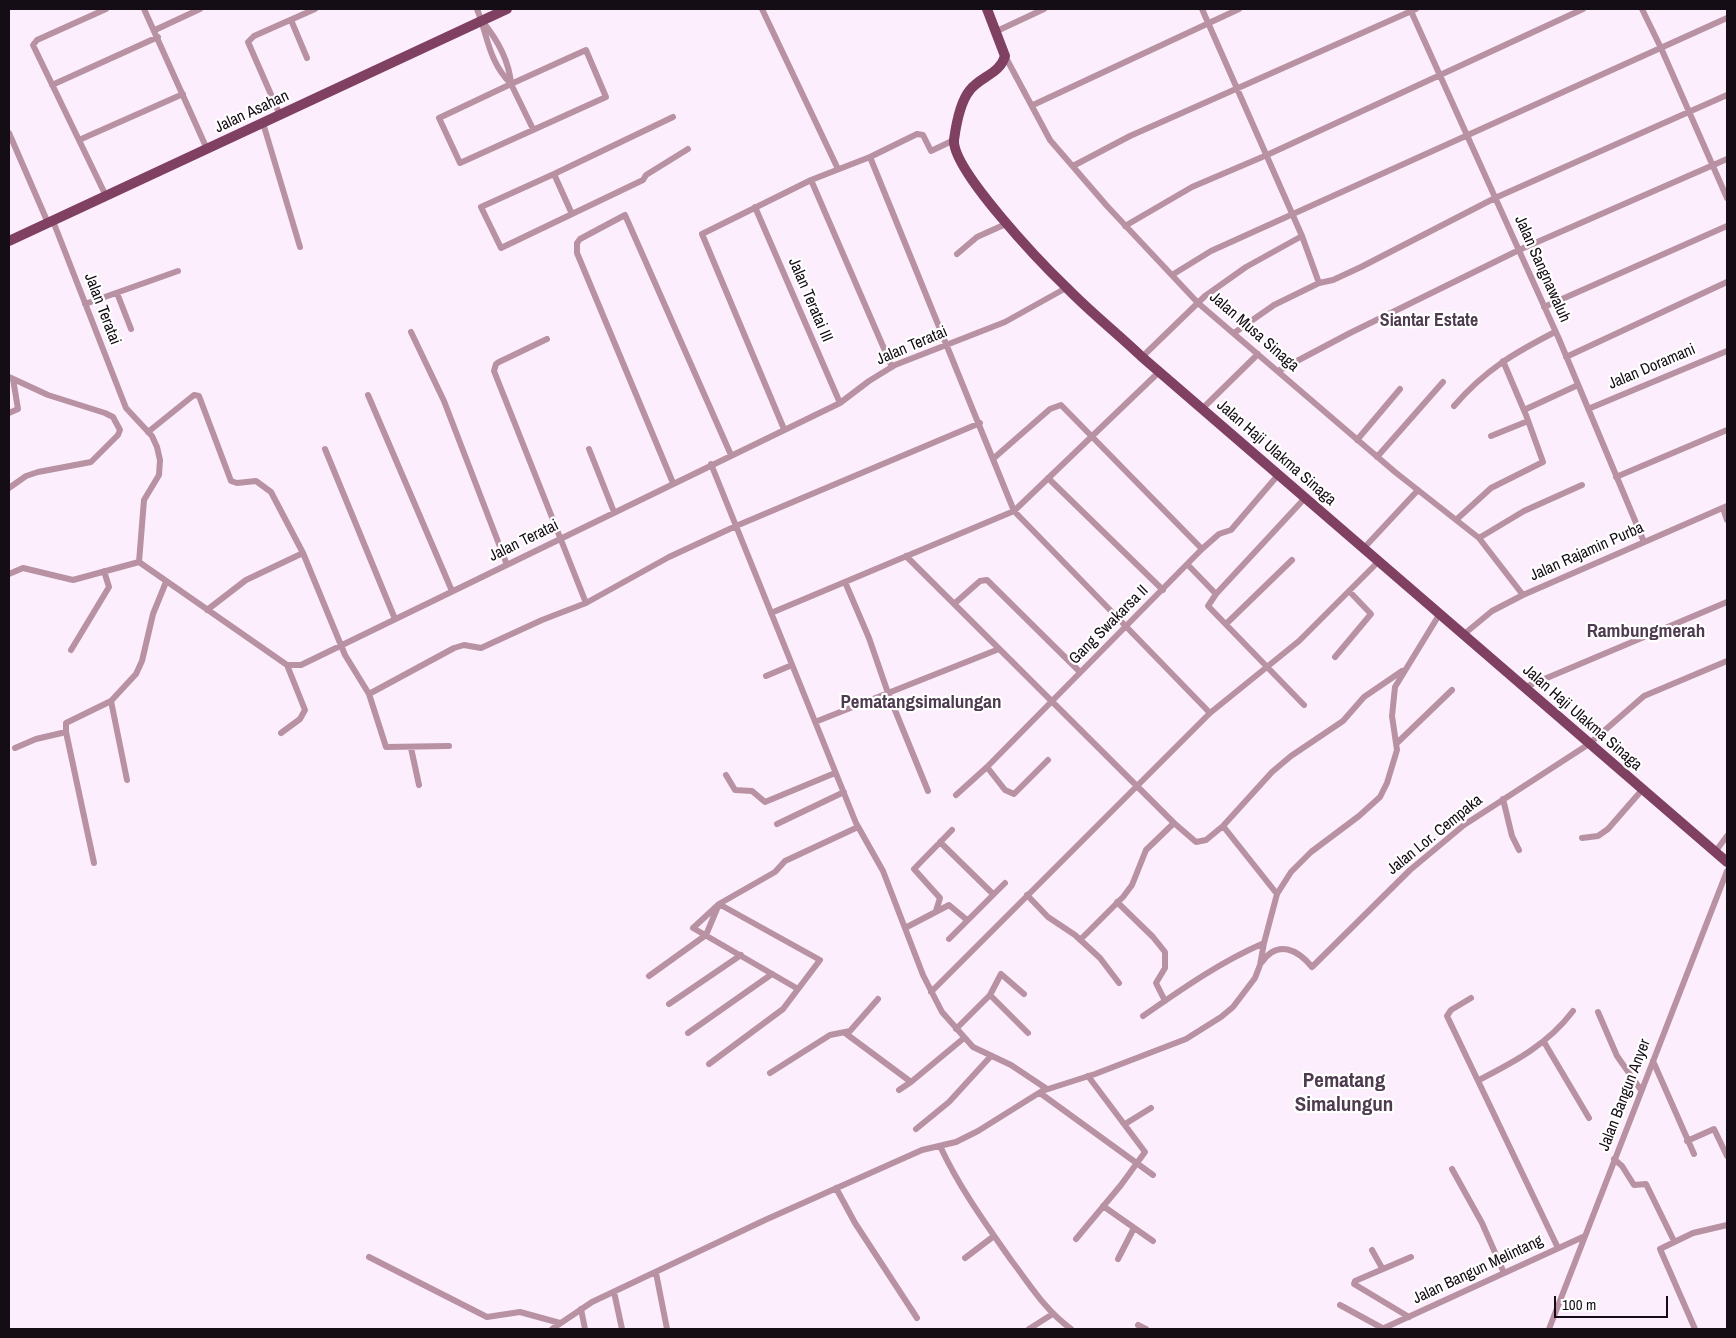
<!DOCTYPE html>
<style>
body{margin:0}
#map{position:relative;width:1736px;height:1338px;overflow:hidden;background:#fceefd;font-family:"Archivo Narrow",sans-serif}
canvas{display:block}
.frame{position:absolute;inset:0;border:10px solid #150d15;pointer-events:none}
.scale{position:absolute;left:1554px;top:1296px;width:114px;height:22px;box-sizing:border-box;border:2px solid #150d15;border-top:0;padding-left:6px;font-size:15px;line-height:18px;white-space:nowrap;color:#150d15;-webkit-text-stroke:4px #fff;paint-order:stroke}
</style>
<div id="map">
<canvas width="1736" height="1338"></canvas>
<div class="frame"></div>
<div class="scale">100 m</div>
</div>
<script>
const g = document.querySelector('canvas').getContext('2d');
g.lineJoin = 'round';
function strokePath(path, color, width, dash) {
  g.strokeStyle = color;
  g.lineWidth = width;
  g.lineCap = dash ? 'butt' : 'round';
  g.setLineDash(dash || []);
  g.stroke(path);
}
function label(font, color, halo, rows, align = 'center') {
  g.font = font + ' "Archivo Narrow",sans-serif';
  g.lineWidth = 4.5;
  g.setLineDash([]);
  g.textBaseline = 'middle';
  g.strokeStyle = halo;
  g.fillStyle = color;
  for (const [text, x, y, turn = 0] of rows) {
    g.save();
    g.translate(x, y);
    g.rotate((+turn || 0) * Math.PI / 180);
    g.textAlign = isNaN(turn) ? turn : align;
    if (halo) g.strokeText(text, 0, 0);
    g.fillText(text, 0, 0);
    g.restore();
  }
}
const street = new Path2D(`
 M144 9 207 149
 M477 9C488 36 488 61 511 84 509 60 497 39 482 21
 M762 9 838 169
 M1202 9 1302 236 1319 283
 M1410 9 1559 339 1644 542
 M1642 9 1661 48 1727 198
 M291 20 307 58
 M155 30 200 9
 M997 31 1044 9
 M1005 56 1050 140 1107 206 1198 303 1395 472 1479 538 1523 595
 M511 84 586 50 606 97 460 163 439 118 511 84 533 129
 M52 85 158 37
 M1033 105 1239 9
 M280 115 248 42 254 36 315 9
 M263 123 300 247
 M9 133 48 223
 M79 140 183 94
 M870 157 1014 511 1210 713
 M1073 166 1130 136 1416 9
 M554 174 673 117
 M811 180 892 367
 M106 196 33 45 37 40 106 9
 M755 207 840 403
 M572 214 554 174 481 207 501 248 643 180 646 175 688 149
 M53 221 126 408 152 436 157 447 160 460 159 475 144 500 139 562 287 665H301L840 403 869 381 895 365 1005 322 1066 288
 M1125 226 1192 187 1267 155 1583 9
 M957 254 977 237 1008 223
 M1172 275 1211 251 1727 18
 M117 293 131 329
 M85 304 178 271
 M1544 307 1727 226
 M411 332 444 401 507 565
 M1234 333 1274 305 1319 283 1333 280 1361 267 1495 198 1727 95
 M547 339 499 362 496 364 494 371 586 603 669 557 736 526 980 423
 M1142 357 1205 296 1246 267 1302 236
 M1566 357 1727 282
 M1278 371 1350 333 1519 250 1727 159
 M9 377 48 395 105 413 113 417 120 430 118 435 91 462 38 472 26 476 9 488
 M368 395 452 591
 M1454 406C1485 370 1514 353 1555 332
 M1202 409 1258 354
 M1588 409 1727 351
 M1524 410 1578 385
 M9 413 18 409 13 379
 M784 429 702 234 811 180 870 157 917 134 923 135 931 151 954 140
 M148 432 194 395 199 396 231 481 237 483 256 481 271 492 303 553 345 655 369 694 386 747 449 746
 M1491 436 1528 421
 M1357 440 1400 389
 M325 449 395 619
 M589 449 614 512
 M1377 457 1443 382
 M994 458 1050 409 1061 405 1202 549
 M711 464 856 823 883 871 923 975 942 1012 973 1047 1011 1065 1047 1089
 M1616 477 1727 430
 M1048 478 1163 590
 M673 483 577 253V243L580 239 625 215 731 455
 M1723 508 1727 520
 M1456 520 1491 488 1543 462 1526 415 1503 361
 M1479 538 1524 511 1582 485
 M1363 549 1418 490
 M906 556 1174 823 1196 842 1206 840 1223 826 1272 772 1291 756 1343 721 1364 697 1402 671
 M1188 565 1216 594
 M9 574 23 568 73 580 139 562
 M845 582 869 638 888 693 928 791
 M954 604 980 581 987 580 1080 672
 M207 610 246 580 303 553
 M771 613 1014 511 1159 372
 M1226 624 1292 560
 M1463 635 1492 611 1523 595 1727 506
 M71 650 109 587 104 571
 M1335 657 1371 614 1349 591
 M766 676 792 665
 M1523 688 1727 602
 M369 694 454 648 464 645 481 648 542 620 586 603
 M111 701 127 780
 M1304 705 1208 606 1216 594 1305 498
 M815 722 999 649
 M281 733 300 719 305 710 287 665
 M1397 743 1452 690
 M15 748 36 739 66 732
 M411 748 419 785
 M987 767 1005 790 1014 794 1048 760
 M726 775 735 790 752 791 765 802 835 773
 M956 795 987 767 1202 549 1219 534 1231 530 1278 475
 M1503 799 1512 836 1519 850
 M777 824 844 792
 M1223 826 1277 894
 M1582 838 1598 836 1608 829 1642 790
 M940 842 993 894
 M1715 852 1727 836
 M94 863 66 732V723L111 701 136 674 142 661 153 614 166 582
 M1027 895 1048 917 1075 935 1100 958 1119 983
 M1117 902 1153 937 1165 952V968L1156 983 1165 1001
 M936 911 940 898 914 869 952 830
 M905 928 949 905 967 920
 M949 939 1005 883
 M1080 940 1123 897 1132 885 1146 850 1174 823
 M1262 962C1278 939 1298 950 1312 967L1410 870 1464 825 1589 744 1644 696 1727 661
 M649 976 706 935 719 904 820 960 783 1009 709 1064
 M798 989 693 928 719 904 775 872 785 861 858 827
 M931 992 1210 713 1299 641 1378 562
 M990 995 1028 1033
 M1471 998 1451 1010 1447 1016 1558 1248
 M669 1004 741 955
 M1598 1012 1617 1056 1641 1090
 M1143 1016C1182 989 1220 962 1264 943
 M956 1029 990 995 1001 974 1024 994
 M688 1033 772 974
 M845 1033 911 1082
 M1544 1042 1589 1118
 M1653 1061 1694 1154
 M770 1073 830 1035 850 1031 878 999
 M1479 1080C1516 1061 1548 1044 1573 1011
 M899 1090 911 1082 964 1038
 M1040 1093 1153 1175
 M1125 1124 1151 1108
 M916 1129 949 1102 991 1056
 M1687 1141 1714 1129 1727 1156
 M940 1146C959 1187 985 1223 1011 1260 1031 1286 1044 1309 1071 1329
 M1614 1159 1622 1166 1634 1185 1646 1184 1674 1241
 M1452 1169 1482 1223 1504 1273
 M836 1188 855 1223 917 1318
 M1103 1206 1153 1241
 M1076 1239 1121 1185 1145 1152 1088 1076
 M1372 1250 1382 1268
 M369 1257 487 1317 520 1312 560 1323
 M965 1258 994 1236
 M1118 1259 1134 1228
 M656 1273 667 1329
 M614 1292 622 1329
 M1340 1305 1384 1329
 M581 1309 585 1329
 M1409 1317 1354 1284 1355 1281 1411 1257
 M1138 1325 1146 1329
 M552 1329 592 1302 765 1220 922 1150 956 1142 978 1131 1042 1091 1095 1074 1186 1039 1221 1017 1233 1007 1255 978 1260 965 1264 943 1277 894 1291 872 1311 852 1359 816 1380 797 1387 783 1397 750 1392 716 1395 687 1439 615
 M1029 1329 1051 1315
 M1382 1329 1585 1236
 M1549 1329 1727 871
 M1695 1329 1660 1249 1693 1233 1727 1225`);
const primary = new Path2D(`
 M987 9 1005 56C1000 74 981 76 970 90 960 102 956 125 954 140 952 170 1042 264 1066 287 1090 312 1117 333 1142 357L1727 862
 M9 241 507 9`);
const streetNames = [
 ["Jalan Asahan",252,112,-25],
 ["Jalan Sangnawaluh",1542,269,66],
 ["Jalan Teratai III",810,300,67],
 ["Jalan Teratai",102,309,69],
 ["Jalan Musa Sinaga",1254,332,41],
 ["Jalan Teratai",912,346,-23],
 ["Jalan Doramani",1652,367,-23],
 ["Jalan Haji Ulakma Sinaga",1276,453,41],
 ["Jalan Teratai",524,541,-26],
 ["Jalan Rajamin Purba",1587,552,-24],
 ["Gang Swakarsa II",1109,625,-45],
 ["Jalan Haji Ulakma Sinaga",1582,718,41],
 ["Jalan Lor. Cempaka",1435,835,-39],
 ["Jalan Bangun Anyer",1625,1095,-69],
 ["Jalan Bangun Melintang",1478,1270,-25]
];
const neighbourhoodNames = [
 ["Siantar Estate",1429,321]
];
const quarterNames = [
 ["Rambungmerah",1646,632],
 ["Pematangsimalungan",921,703]
];
const districtNames = [
 ["Pematang",1344,1081],
 ["Simalungun",1344,1105]
];
strokePath(street, '#b891a3', 6);
strokePath(primary, '#804061', 10);
label('16px', '#150d15', '#fff', streetNames);
label('bold 18px', '#4e3b50', '#fff', neighbourhoodNames);
label('bold 19px', '#4e3b50', '#fff', quarterNames);
label('bold 21px', '#4e3b50', '#fff', districtNames);
</script>
